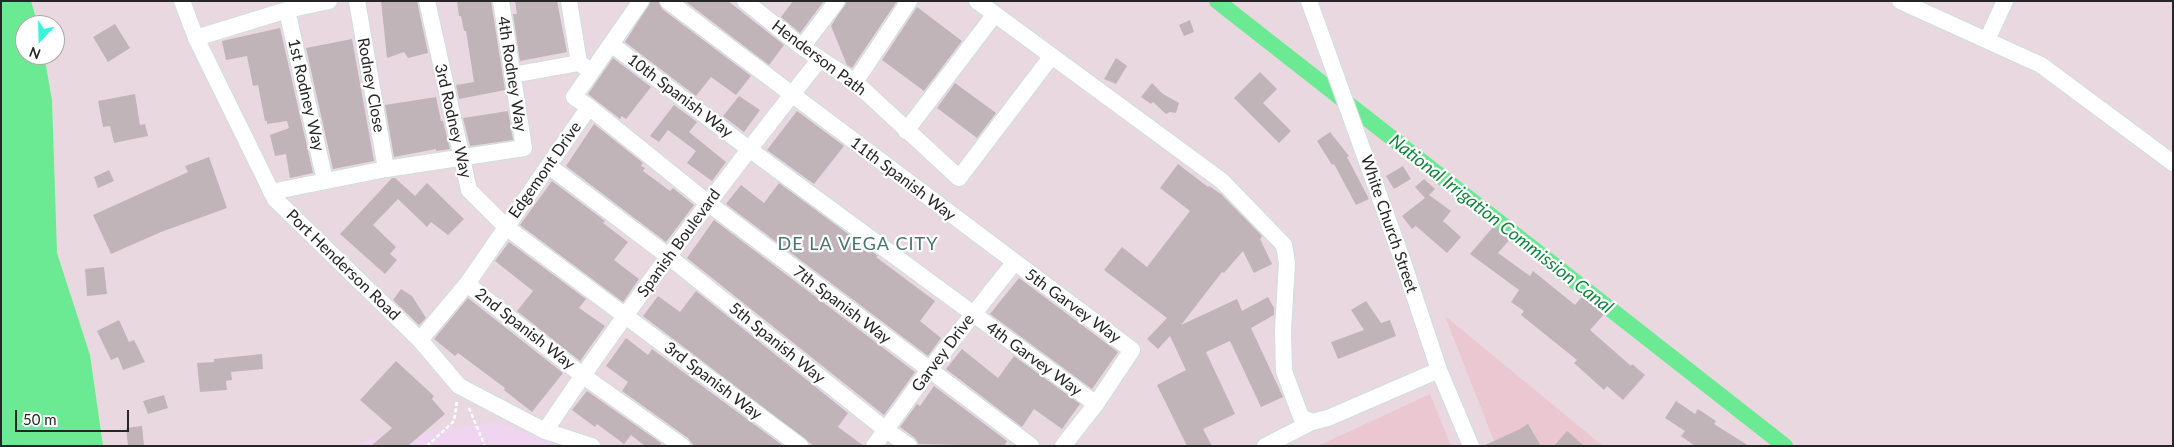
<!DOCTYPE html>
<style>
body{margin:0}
#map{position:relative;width:2174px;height:447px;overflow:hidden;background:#e9d8df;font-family:Lato,sans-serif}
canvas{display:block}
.frame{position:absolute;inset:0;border:2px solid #262626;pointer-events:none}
.north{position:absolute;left:15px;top:15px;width:50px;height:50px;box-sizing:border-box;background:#fff;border:1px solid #a8a8a8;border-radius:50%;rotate:201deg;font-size:14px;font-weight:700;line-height:20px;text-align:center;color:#262626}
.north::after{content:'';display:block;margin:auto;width:18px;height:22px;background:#3bf3d8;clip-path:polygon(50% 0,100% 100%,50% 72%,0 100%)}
.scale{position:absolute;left:15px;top:410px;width:114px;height:22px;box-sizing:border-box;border:2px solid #262626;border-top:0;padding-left:6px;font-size:15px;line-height:18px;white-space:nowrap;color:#262626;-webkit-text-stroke:4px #fff;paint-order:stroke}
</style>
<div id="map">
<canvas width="2174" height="447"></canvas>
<div class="frame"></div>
<div class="north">N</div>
<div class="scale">50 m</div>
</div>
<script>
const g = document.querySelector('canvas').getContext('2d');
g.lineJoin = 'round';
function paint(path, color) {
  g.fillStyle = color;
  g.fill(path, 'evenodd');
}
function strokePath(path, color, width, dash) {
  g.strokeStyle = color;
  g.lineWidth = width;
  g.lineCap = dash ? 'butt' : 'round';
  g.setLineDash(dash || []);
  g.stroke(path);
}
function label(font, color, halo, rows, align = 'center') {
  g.font = font + ' Lato,sans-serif';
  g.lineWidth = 4.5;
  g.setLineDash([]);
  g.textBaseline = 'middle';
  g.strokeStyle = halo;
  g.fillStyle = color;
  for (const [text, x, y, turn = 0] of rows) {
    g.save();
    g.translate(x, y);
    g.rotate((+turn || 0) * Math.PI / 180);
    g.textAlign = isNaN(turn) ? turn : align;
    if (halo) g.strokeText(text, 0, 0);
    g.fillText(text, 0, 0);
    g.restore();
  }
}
const education = new Path2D(`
 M1445 316 1603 446H1496Z
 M1430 394 1451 446H1318Z`);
const medical = new Path2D(`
 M499 422 560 446H353L369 439Z`);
const water = new Path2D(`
 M1 1H31L38 25H25V55H44L52 100 57 253 90 355 103 446H1Z`);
const canal = new Path2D(`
 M1217 1 1785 446`);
const building = new Path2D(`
 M381 1H417L428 53 408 58 404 52 387 58Z
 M457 1H491L505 90 459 99 456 85 474 82 466 31H464L461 16H459Z
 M515 1H557L567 52 520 61 513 14H517Z
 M651 1H658L662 9 751 76 736 95 711 77 696 96 625 42Z
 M685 1H728L784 45 769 65Z
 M793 1H824L800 33 781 17Z
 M847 1H897L852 68 847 65 831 26Z
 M917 7 962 41 924 91 882 60Z
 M1190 20 1194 32 1184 36 1179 25Z
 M115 24 130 48 108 62 93 37Z
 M280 28 313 173 290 178 286 154 275 156 270 135 289 128 287 121 267 124V121H265L258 85 253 86 247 56 226 60 222 41Z
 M352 39 374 161 333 169 306 48Z
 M613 58 651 87 626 119 622 116 620 119 588 94Z
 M1116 58 1127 66 1116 84 1104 79Z
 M1260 72 1277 89 1263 103 1291 131 1279 143 1234 98Z
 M955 83 996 113 977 138 937 108Z
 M1152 83 1163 94 1179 103 1176 113 1170 112 1166 114 1153 102 1151 104 1141 97Z
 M135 94 140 125 145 124 148 136 114 143 110 126 103 127 98 101Z
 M739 96 760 110 744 132 723 116Z
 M436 97 441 121H443L450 149 436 151V149L394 157 385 105Z
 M674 105 697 122 689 132 726 162 712 181 687 163 696 151 668 130 659 142 650 136Z
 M508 111 513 140 470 146 463 118Z
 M797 111 844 146 814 184 767 150Z
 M594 124 643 163 641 166 645 168 643 171 670 191 673 188 694 205 666 242 566 166Z
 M1330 132 1349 156 1347 157 1369 199 1356 205 1334 164 1332 165 1317 141Z
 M209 157 227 208 161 232 111 254 93 215 188 172 185 166Z
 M1178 164 1208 187 1209 186 1221 194 1262 236 1260 239 1272 264 1254 273 1243 251 1224 273 1222 272 1181 325 1237 299 1242 311 1268 297 1274 308V315L1251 328 1283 397 1261 407 1230 341 1206 352 1235 414 1203 429 1212 446H1187L1157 385 1186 370 1170 336 1158 349 1147 339 1167 318 1104 270 1122 247 1147 267 1190 211 1160 188Z
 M1403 166 1411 179 1394 189 1386 176Z
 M109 170 114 181 98 188 94 177Z
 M392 178H395L415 196 427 183 464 219 448 235 431 222 427 227 398 199 373 225 396 247 390 254 397 260 385 274 340 234Z
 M1424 179 1435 189 1429 195 1451 211 1443 221 1461 237 1447 253 1416 226 1412 229 1402 216 1425 198 1415 187Z
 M552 181 605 221 603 223 628 242 614 260 639 279 623 302 520 225Z
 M779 183 878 256 876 257 935 301 920 321 941 338 928 356 726 204 741 185 764 203Z
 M714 220 915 372 884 415 687 258Z
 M1494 226 1510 239 1498 253 1530 276 1533 271 1575 305 1586 292 1607 311 1590 330 1631 366 1632 364 1645 375 1623 400 1607 386 1604 390 1574 363 1577 360 1521 315 1524 311 1511 302 1519 290 1470 254Z
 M509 242 586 299 579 308 605 326 580 361 517 311 533 291 495 261Z
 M104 267 107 294 87 296 85 269Z
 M1019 278 1118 352 1092 389 990 314Z
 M401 289 412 296 426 318 419 325 393 300Z
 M696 291 848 413 838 427 864 446H814L643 316 658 296 680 312Z
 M468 298 563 373 532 412 504 390 505 388 458 353 455 356 434 339Z
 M1366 301 1381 323 1390 320 1396 336 1338 359 1331 342 1364 330 1351 310Z
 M119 320 129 342 134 340 145 362 123 370 118 357 111 360 97 331Z
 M626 338 648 355 652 349 782 445 694 446 688 438 622 391 628 382 606 366Z
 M962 349 998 378 1014 356 1080 404 1062 429 1034 409 1022 427 946 369Z
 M262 354 263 369 231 372 232 380 226 381 227 390 200 392 197 363 214 362V359Z
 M396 361 434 396 432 399 445 414 408 446H371L392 428 360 400Z
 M934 386 1007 441 1004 446 919 444 915 438 900 427 917 404 920 406Z
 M587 391 661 443 660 446H645L631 435 624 444 597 424 595 427 572 410Z
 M164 395 168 408 148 414 143 401Z
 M1676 401 1695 414 1698 409 1716 421 1714 424 1749 446H1695L1681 436 1685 431 1665 418Z
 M1528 424 1541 446H1483L1520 429Z
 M142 426 144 446H128L126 428Z
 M1567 431 1584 446H1554Z`);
const path = new Path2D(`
 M469 408 485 446
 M427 446 454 421 457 401`);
const minor = new Path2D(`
 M182 1 196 38 275 199 420 340 459 386 545 431 592 446
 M357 1 386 169
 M427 1 469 190 506 227 800 446
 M569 1 579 63 591 71
 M668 1 1132 350 1096 404 1063 446
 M745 1 802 47 855 82 959 178 1051 57
 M977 1 1222 181 1284 245 1287 263 1283 330 1284 371 1301 417 1312 422 1328 418 1439 370
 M1309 1 1402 259 1439 370 1471 446
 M1900 1 2041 65 2173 163
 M287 10 325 181
 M196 38 287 10 329 1
 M1987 40 2005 1
 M611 44 749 149 1096 404
 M802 47 837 1
 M512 75 579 63
 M855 82 909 1
 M589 107 708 203 1031 446
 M906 131 995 14
 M549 166 668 256 886 430 909 446
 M271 192 386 169 524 148 501 1
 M467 284 582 375 682 446
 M420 340 467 284 589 107 574 97 641 1
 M545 431C631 303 724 180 820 59
 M874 446 929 370 1014 263
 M1265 446 1312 422`);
const streetNames = [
 ["Henderson Path",819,58,37],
 ["4th Rodney Way",512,74,81],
 ["Rodney Close",371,85,80],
 ["1st Rodney Way",306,95,77],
 ["10th Spanish Way",680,96,37],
 ["3rd Rodney Way",453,121,77],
 ["Edgemont Drive",545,170,-55],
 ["11th Spanish Way",903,179,37],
 ["White Church Street",1389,224,71],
 ["Spanish Boulevard",679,243,-54],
 ["Port Henderson Road",343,265,44],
 ["7th Spanish Way",842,305,37],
 ["5th Garvey Way",1073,306,36],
 ["2nd Spanish Way",525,329,38],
 ["5th Spanish Way",777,343,39],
 ["Garvey Drive",943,353,-53],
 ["4th Garvey Way",1034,359,36],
 ["3rd Spanish Way",713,381,37]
];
const waterNames = [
 ["National Irrigation Commission Canal",1501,224,38]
];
const neighbourhoodNames = [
 ["DE LA VEGA CITY",858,244]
];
paint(education, '#ebc7d1');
paint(medical, '#f0d5f0');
paint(water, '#6ce993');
strokePath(canal, '#6ce993', 16);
paint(building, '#c0b4b9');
strokePath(minor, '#cde0dd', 18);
strokePath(path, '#fff', 2.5, [4, 2.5]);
strokePath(minor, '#fff', 16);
label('16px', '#262626', '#fff', streetNames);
label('italic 18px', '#11833d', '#fff', waterNames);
g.letterSpacing = '1px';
label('18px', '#49756f', '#fff', neighbourhoodNames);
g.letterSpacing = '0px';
</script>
